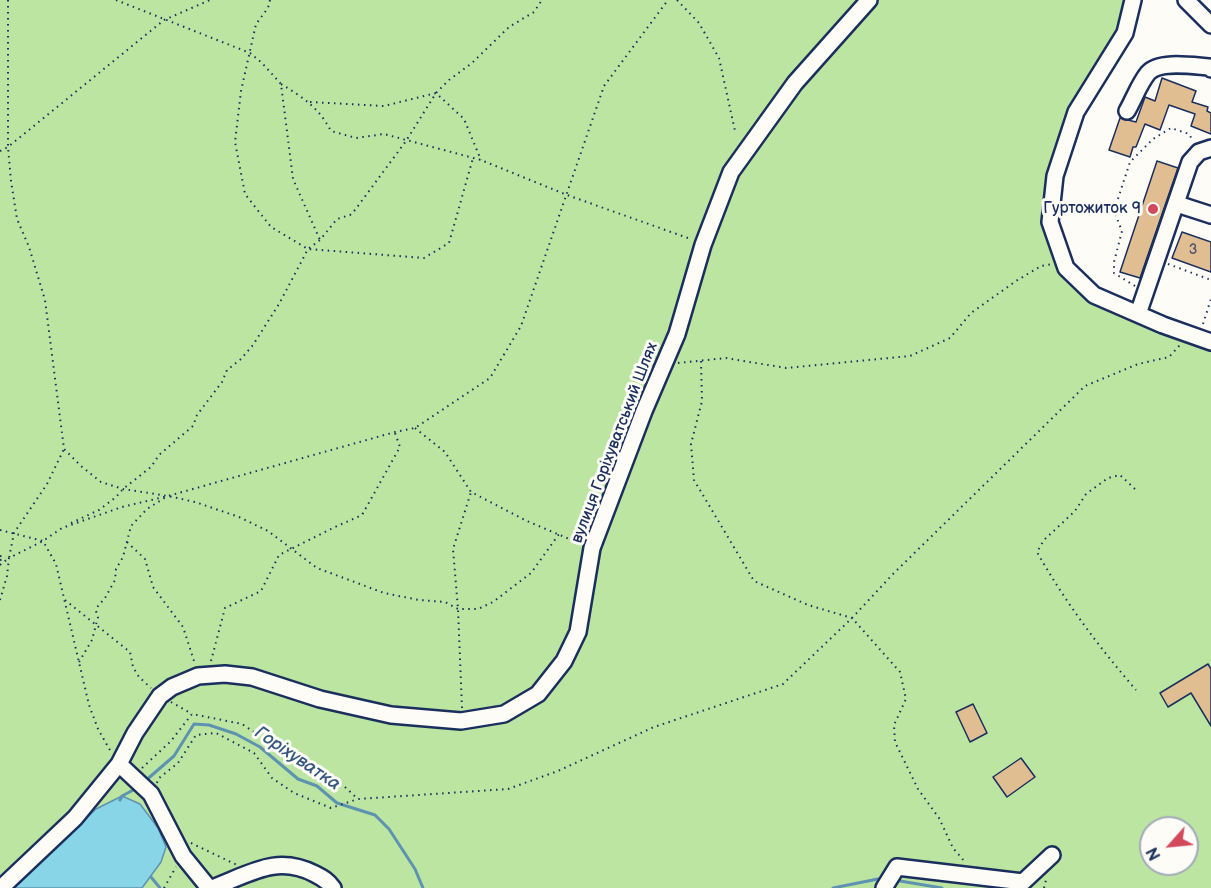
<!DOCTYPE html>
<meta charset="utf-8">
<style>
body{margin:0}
#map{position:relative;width:1211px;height:888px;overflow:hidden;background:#fdfcf7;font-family:"Balsamiq Sans",sans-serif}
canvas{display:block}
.north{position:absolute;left:1139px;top:816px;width:60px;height:60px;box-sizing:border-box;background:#fdfcf7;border:2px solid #a3aaba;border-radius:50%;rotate:243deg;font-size:16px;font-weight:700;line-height:24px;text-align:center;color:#1b2f5e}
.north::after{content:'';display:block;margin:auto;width:21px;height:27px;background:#d1495b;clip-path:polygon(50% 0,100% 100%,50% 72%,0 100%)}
</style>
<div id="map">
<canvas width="1211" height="888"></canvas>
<div class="north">N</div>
</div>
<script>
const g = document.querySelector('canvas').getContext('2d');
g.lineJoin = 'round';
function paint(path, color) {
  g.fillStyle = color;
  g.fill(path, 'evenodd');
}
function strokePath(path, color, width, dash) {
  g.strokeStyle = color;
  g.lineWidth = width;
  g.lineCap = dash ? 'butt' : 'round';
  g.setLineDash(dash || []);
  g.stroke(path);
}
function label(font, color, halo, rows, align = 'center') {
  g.font = font + ' "Balsamiq Sans",sans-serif';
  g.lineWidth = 6;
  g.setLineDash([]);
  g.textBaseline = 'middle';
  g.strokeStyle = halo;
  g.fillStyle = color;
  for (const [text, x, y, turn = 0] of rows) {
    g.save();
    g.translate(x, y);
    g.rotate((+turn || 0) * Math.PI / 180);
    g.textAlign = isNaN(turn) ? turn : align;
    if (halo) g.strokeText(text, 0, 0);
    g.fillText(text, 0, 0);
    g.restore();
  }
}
const green = new Path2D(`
 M0 0H1129L1121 30 1071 109 1045 221 1093 300 1211 347V888H0ZM1151 828H1187V864H1151Z`);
const water = new Path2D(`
 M122 796 140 804 158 828 166 847 161 862 142 888H14L96 809Z`);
const stream = new Path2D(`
 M144 782 174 756 194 724 209 725 236 734 260 747 298 779 317 786 337 803 375 815 389 829 415 869 423 888
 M120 800 122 796 137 788
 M151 877 160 888
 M894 880 942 888
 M833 888 878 879`);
const building = new Path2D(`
 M1162 78 1196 91 1192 102 1208 107 1207 111 1211 113V134L1191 126 1195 114 1169 105 1160 130 1145 124 1136 147H1133L1130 157 1109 150 1120 118 1136 122 1145 97 1155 101Z
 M1157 161 1178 168 1140 278 1120 272Z
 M1182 232 1211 242V272L1172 258Z
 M1208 664 1211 669V726L1191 693 1168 707 1160 693Z
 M973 704 987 733 970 742 956 712Z
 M1021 758 1035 777 1007 797 993 777Z`);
const path = new Path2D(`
 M8 0V147L11 181 17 219 29 247 45 300 64 449 81 466 101 482 123 489 168 496 195 502 239 517 268 531 317 568 384 593 419 600 445 602 458 609H478L493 602 531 573 559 534
 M116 0 250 53 262 63 281 84 293 179 320 240
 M270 0 268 8 256 24 241 91 235 142 245 194 271 227 308 249 424 258 449 243 473 158
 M677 0 699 23 719 58 735 131
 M281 84C304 98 318 107 331 131L356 138 384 134 481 160 567 195 688 238
 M310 102 384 106 436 93 464 119 481 160
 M0 151 8 147 164 20 210 0
 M1168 264 1211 280
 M1135 286 1114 273V262L1122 231 1114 211 1130 162 1153 139 1171 128 1189 134 1193 141
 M1203 324 1211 299
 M701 361 702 401 691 444 694 480 754 581 808 605 852 618 900 672 906 699 894 725 895 742 918 789 939 818 953 848 965 862
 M678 363 726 358 786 368 910 356 950 338 971 313 1016 281 1041 266 1052 264
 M415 428 445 452 471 492 527 521 581 544
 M1135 489 1120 475 1108 478 1086 494 1075 511 1044 540 1037 552C1065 602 1099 647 1136 690
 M71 523 99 510 116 497 123 489 151 467 159 455 193 426 197 415 222 382 227 370 241 359 253 345 279 304 308 249 320 240 337 219 350 215 355 210 406 141 436 93 449 80 472 63 509 27 534 12 542 0
 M0 530 43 541 56 564 89 705 98 729 111 752
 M127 542 145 559 153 587 183 627 195 664
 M0 556 6 557
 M0 560 6 559
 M0 565 9 558 14 533 47 484 64 449
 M0 600 7 576 9 558 43 541 62 528 122 507 168 496 395 432 415 428 490 378 521 326 604 86 668 0
 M65 600 130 652 133 667 139 677 151 688
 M211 661 225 608 261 591 279 555 335 527 362 515 400 447 395 433
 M79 662 92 640 98 617 96 611 98 606 105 598 115 580 116 569 123 557 131 526 147 509 166 497
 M171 702 192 714
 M462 708 458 609 453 549 471 492
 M142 768 171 741 192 714 242 724 282 751 335 778 358 799 508 789 558 771 654 727 783 684 852 618 893 574 1085 386 1138 364 1169 357 1180 345
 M157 783 158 779 178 763 196 735 216 733 254 753 272 778 294 793 331 808 358 799
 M191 843 237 865
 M164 888 176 867
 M1044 888 1046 880`);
const minor = new Path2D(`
 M1133 0 1125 33 1076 112 1055 176 1050 222 1066 268 1094 295 1163 325 1211 342
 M1186 0 1211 25
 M1127 111C1134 99 1139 84 1148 73 1159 60 1194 66 1209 67L1211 69
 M1177 204 1211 215
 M1138 314 1190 162 1199 152 1211 148
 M119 764 151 794 183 856 209 888
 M1 888 75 818 119 764 135 733 160 696 172 687 198 676 225 674 252 677 320 699 391 715 461 721 504 714 538 694 564 661 578 632 592 548 644 411 677 334 703 245 731 172 795 83 869 0
 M212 888C250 874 276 854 315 874 323 878 328 881 333 888
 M884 888 897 867 1023 882 1052 855`);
const markers = [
 [1153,209,6,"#d1495b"]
];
const numberNames = [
 ["3",1193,250]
];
const poiNames = [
 ["Гуртожиток 9",1141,209]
];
const streetNames = [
 ["вулиця Горіхуватський Шлях",615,443,-69]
];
const waterNames = [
 ["Горіхуватка",297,759,34]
];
paint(green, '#bce5a1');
paint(water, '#89d5e8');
strokePath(water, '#5d93b1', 1.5);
strokePath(stream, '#5d93b1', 3);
paint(building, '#e1be92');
strokePath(building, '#1b2f5e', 1.5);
strokePath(minor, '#1b2f5e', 20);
strokePath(path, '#1b2f5e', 2, [1.5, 4.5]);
strokePath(minor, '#fdfcf7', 15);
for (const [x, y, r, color] of markers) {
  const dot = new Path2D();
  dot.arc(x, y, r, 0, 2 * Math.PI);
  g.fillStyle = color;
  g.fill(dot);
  strokePath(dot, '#fdfcf7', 2);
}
label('14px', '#4c536b', null, numberNames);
label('16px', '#1b2f5e', '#fdfcf7', poiNames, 'right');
label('16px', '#1b2f5e', '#fdfcf7', streetNames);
label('italic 18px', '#365880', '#fdfcf7', waterNames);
</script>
